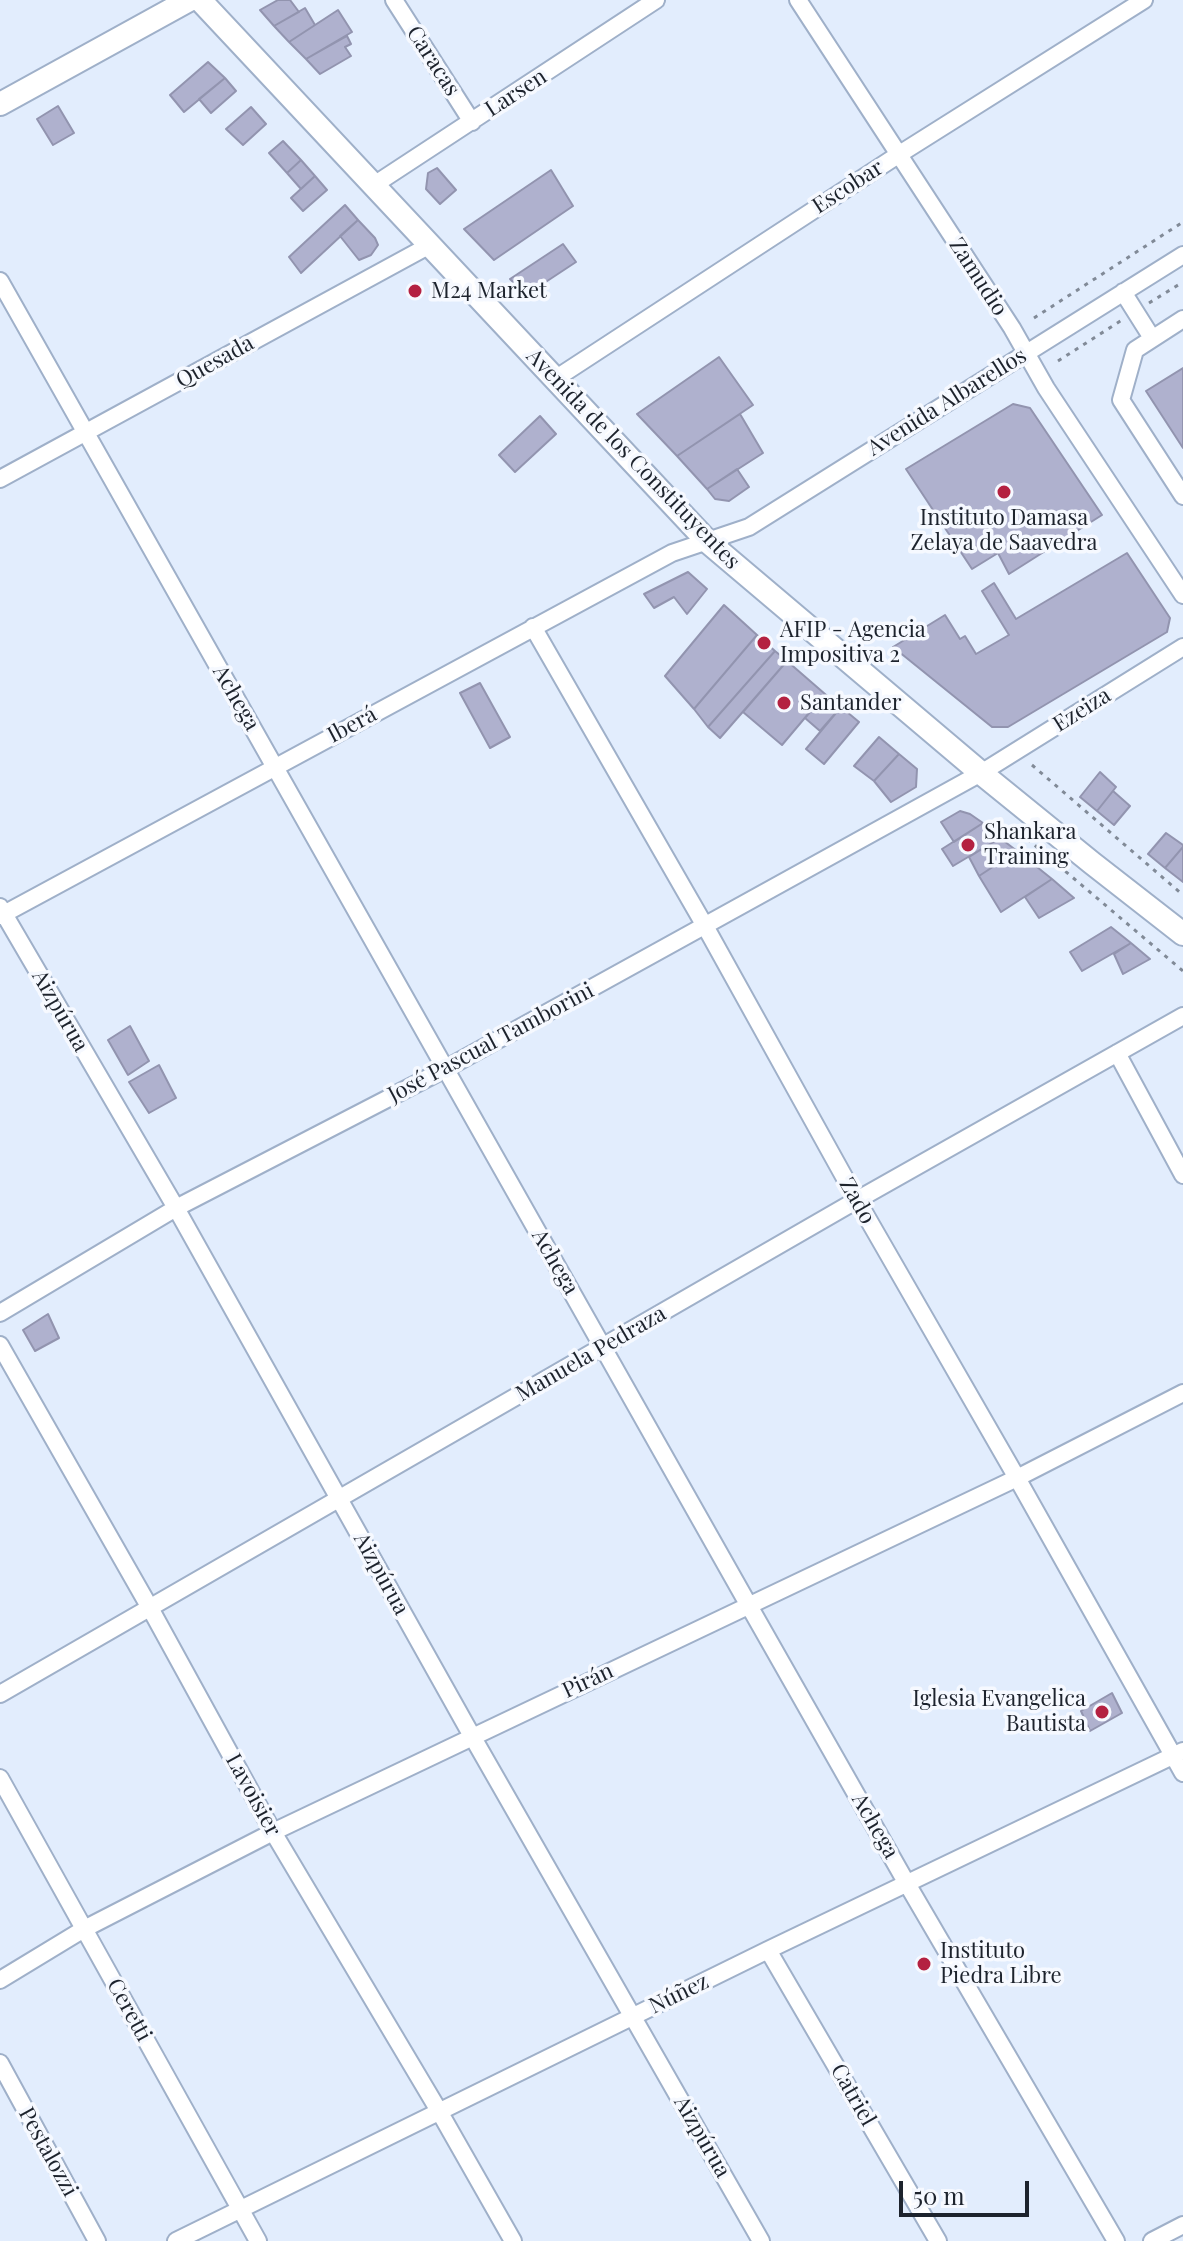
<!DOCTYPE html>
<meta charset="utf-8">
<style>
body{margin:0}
#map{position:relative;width:1183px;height:2241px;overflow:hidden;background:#e2edfd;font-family:"Playfair Display",serif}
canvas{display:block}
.scale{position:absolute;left:899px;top:2181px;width:130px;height:36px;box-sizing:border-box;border:4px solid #1d232d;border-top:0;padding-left:10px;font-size:24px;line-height:28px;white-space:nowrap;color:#1d232d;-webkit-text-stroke:6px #f6f9ff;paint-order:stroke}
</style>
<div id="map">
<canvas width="1183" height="2241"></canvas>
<div class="scale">50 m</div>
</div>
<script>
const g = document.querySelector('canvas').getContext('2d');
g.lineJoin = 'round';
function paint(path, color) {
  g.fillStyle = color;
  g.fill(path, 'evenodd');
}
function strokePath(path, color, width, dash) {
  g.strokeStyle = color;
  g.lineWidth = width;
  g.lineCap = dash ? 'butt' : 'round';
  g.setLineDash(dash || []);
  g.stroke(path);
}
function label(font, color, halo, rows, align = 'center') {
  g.font = font + ' "Playfair Display",serif';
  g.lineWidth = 7;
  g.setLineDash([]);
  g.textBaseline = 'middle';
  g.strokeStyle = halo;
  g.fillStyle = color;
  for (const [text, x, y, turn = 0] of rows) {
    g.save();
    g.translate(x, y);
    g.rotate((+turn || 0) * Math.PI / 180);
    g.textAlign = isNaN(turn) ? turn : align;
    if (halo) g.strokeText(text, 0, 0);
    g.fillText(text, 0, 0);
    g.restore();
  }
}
const building = new Path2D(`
 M278 0H290L299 12 274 26 260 10Z
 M305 8 315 25 289 42 274 26Z
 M338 10 352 32 306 59 289 42Z
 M347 36 351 44 345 47 351 56 320 74 306 59Z
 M208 62 225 78 184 112 170 95Z
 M225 78 236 91 211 113 199 99Z
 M58 106 74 133 53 145 37 119Z
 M251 107 266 124 243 145 226 129Z
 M283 141 301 160 287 173 269 153Z
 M301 160 315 176 301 189 287 173Z
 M437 168 456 190 440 204 426 189 428 173Z
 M551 170 573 206 494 260 464 229Z
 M315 176 327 190 303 211 291 198Z
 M345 205 358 220 301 273 289 257Z
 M358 220 375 238 378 245 371 255 359 260 340 236Z
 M563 244 576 262 526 295 510 279Z
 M719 357 753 405 677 456 637 414Z
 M1183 368V448L1146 391Z
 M1013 404 1030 408 1102 515 1009 574 998 553 972 569 906 469Z
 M740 414 763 453 707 489 677 456Z
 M540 416 556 434 515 472 499 455Z
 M737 469 749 487 729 501 715 499 707 489Z
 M1127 553 1170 618 1167 632 1008 727H992L893 647 945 615 960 639 965 636 976 654 1009 635 982 591 994 583 1016 619Z
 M688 572 707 589 687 614 674 597 654 608 644 594Z
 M724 605 757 635 694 709 665 676Z
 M757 635 775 651 708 727 694 709Z
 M775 651 787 661 720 738 708 727Z
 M787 661 825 694 782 745 743 712Z
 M480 683 510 737 490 748 460 693Z
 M825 694 841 707 820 731 805 718Z
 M841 707 859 722 824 764 806 749Z
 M879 737 899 754 874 781 854 766Z
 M899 754 917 769 916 787 891 802 874 781Z
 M1100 772 1116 787 1097 811 1080 797Z
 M1113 791 1130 806 1114 825 1097 811Z
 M960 811 970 814 983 823 954 842 941 822Z
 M983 823 1000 838 953 866 942 849Z
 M1166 833 1183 845V847L1165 868 1148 854Z
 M1000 838 1017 851 979 876 969 857Z
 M1183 847V882L1165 868Z
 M1017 851 1052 879 1001 912 979 876Z
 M1052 879 1074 898 1039 918 1025 897Z
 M1111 927 1131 943 1082 971 1070 952Z
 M1131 943 1150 959 1123 974 1114 954Z
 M130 1026 149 1061 128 1075 108 1040Z
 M159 1065 176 1098 149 1113 129 1082Z
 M48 1314 59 1338 35 1351 23 1330Z
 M1112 1693 1122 1713 1090 1731 1081 1711Z`);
const path = new Path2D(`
 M1149 303 1183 282
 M1034 318 1183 222
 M1058 361 1122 320
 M1032 765 1183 895
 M1012 826 1183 971`);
const minor = new Path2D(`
 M394 0 472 122
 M798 0 1012 328 1046 388 1183 595
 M374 185 656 0
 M0 281 748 1604 906 1882 1116 2241
 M1123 292 1152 338
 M1183 319 1135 350 1121 400 1183 496
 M555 379 898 155 1144 0
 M0 479 430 245
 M533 627 705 926 857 1200 1017 1478 1183 1773
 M0 907 176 1208 472 1736 761 2241
 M0 916 672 553 749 527 1183 255
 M1117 1053 1183 1175
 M0 1313 176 1208 445 1069 981 773 1183 647
 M0 1345 150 1608 273 1832 439 2111 513 2241
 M0 1694 857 1200 1183 1016
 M0 1778 258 2241
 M768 1950 938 2241
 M0 1980 84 1929 273 1832 1017 1478 1183 1393
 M0 2063 97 2241
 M176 2241 768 1950 1183 1751
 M1152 2241 1183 2225`);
const major = new Path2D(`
 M200 0 708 542 981 773 1092 863 1183 934
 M0 104 189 0`);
const markers = [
 [415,291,8,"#b42141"],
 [1004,492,8,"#b42141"],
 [764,643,8,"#b42141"],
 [784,703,8,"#b42141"],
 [968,845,8,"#b42141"],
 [1102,1712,8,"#b42141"],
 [924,1964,8,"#b42141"]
];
const streetNames = [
 ["Caracas",433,61,57],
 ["Larsen",516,93,-33],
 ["Escobar",848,187,-33],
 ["Zamudio",978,277,57],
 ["Quesada",215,362,-29],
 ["Avenida Albarellos",947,402,-32],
 ["Avenida de los Constituyentes",633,459,46],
 ["Achega",236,698,60],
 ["Ezeiza",1082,710,-32],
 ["Iberá",352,725,-28],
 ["Aizpúrua",60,1011,60],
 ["José Pascual Tamborini",491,1043,-28],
 ["Zado",857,1201,60],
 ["Achega",555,1262,60],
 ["Manuela Pedraza",591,1354,-30],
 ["Aizpúrua",381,1574,61],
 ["Pirán",588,1681,-25],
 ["Lavoisier",253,1795,61],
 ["Achega",875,1826,60],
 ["Núñez",679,1994,-26],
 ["Ceretti",129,2010,61],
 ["Catriel",853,2095,60],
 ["Aizpúrua",702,2137,60],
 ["Pestalozzi",48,2152,61]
];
const poiNames = [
 ["M24 Market",431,291],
 ["Instituto Damasa",1004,518,"center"],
 ["Zelaya de Saavedra",1004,543,"center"],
 ["AFIP - Agencia",780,630],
 ["Impositiva 2",780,655],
 ["Santander",800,703],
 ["Shankara",984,832],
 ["Training",984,857],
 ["Iglesia Evangelica",1086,1699,"right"],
 ["Bautista",1086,1724,"right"],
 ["Instituto",940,1951],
 ["Piedra Libre",940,1976]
];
paint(building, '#afb1ce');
strokePath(building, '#9294af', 2);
strokePath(minor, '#9fb0c9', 20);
strokePath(major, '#9fb0c9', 26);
strokePath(path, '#818a97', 3, [4, 6]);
strokePath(minor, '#fff', 16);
strokePath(major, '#fff', 22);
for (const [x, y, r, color] of markers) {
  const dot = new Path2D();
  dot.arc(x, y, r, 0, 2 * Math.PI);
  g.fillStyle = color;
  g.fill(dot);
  strokePath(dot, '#f6f9ff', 3);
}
label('22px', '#1d232d', '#f6f9ff', streetNames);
label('22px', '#1d232d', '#f6f9ff', poiNames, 'left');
</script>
